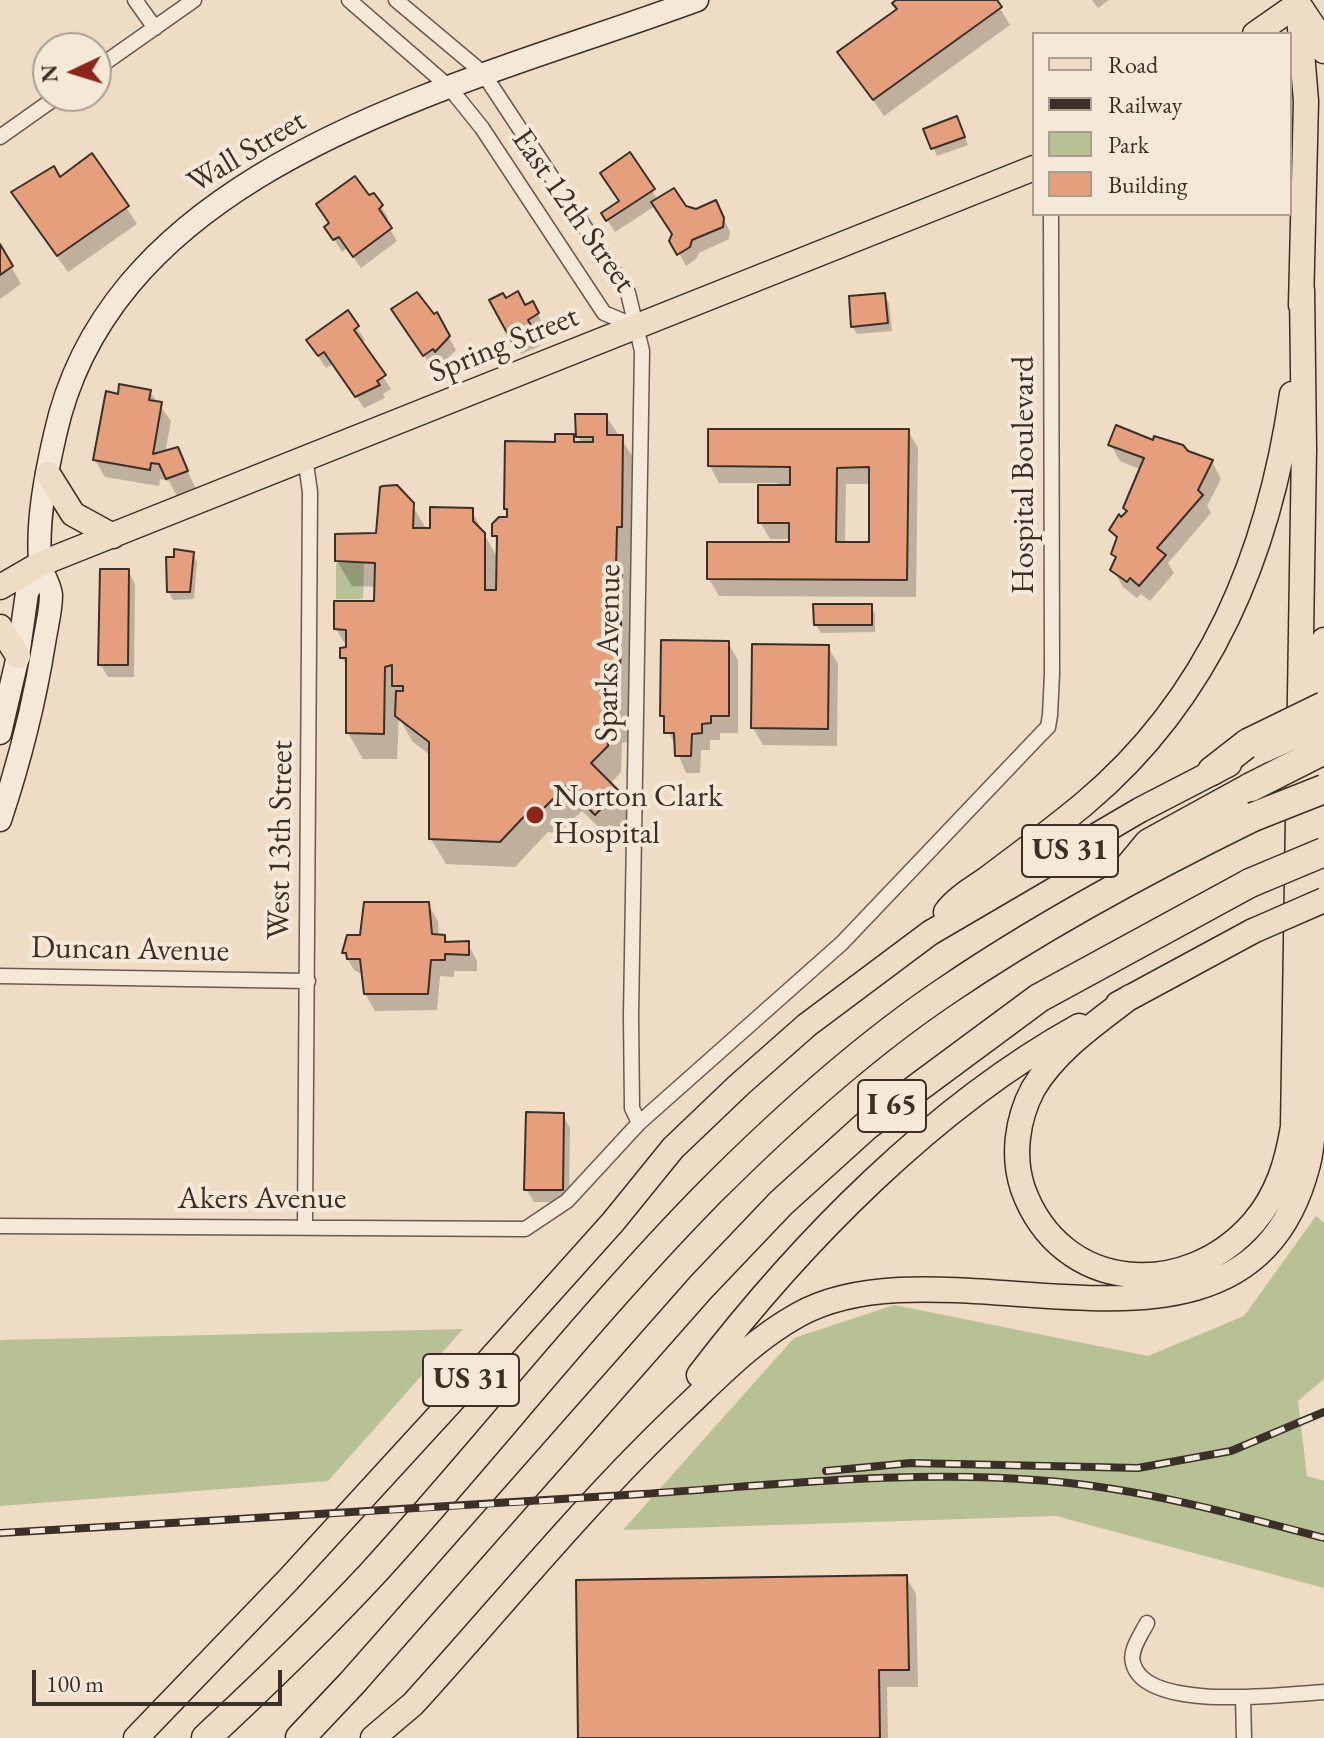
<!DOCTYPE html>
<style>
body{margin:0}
#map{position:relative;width:1324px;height:1738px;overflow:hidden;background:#eedcc4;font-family:"EB Garamond",serif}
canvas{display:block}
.legend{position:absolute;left:1032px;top:32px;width:260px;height:184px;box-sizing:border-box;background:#f4e8d9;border:2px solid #aa9e92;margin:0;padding:10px 14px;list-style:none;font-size:24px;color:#3b2f28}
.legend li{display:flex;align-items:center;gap:16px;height:40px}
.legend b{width:40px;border:2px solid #aa9e92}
.north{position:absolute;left:32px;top:32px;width:80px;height:80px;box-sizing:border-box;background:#f4e8d9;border:2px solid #aa9e92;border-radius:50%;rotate:266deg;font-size:22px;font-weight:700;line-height:32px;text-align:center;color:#3b2f28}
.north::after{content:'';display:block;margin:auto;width:28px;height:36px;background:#8f2418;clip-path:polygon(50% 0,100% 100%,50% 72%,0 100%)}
.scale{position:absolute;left:32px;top:1670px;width:250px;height:36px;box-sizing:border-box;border:4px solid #3b2f28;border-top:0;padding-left:10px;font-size:24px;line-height:28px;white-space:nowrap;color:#3b2f28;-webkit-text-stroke:6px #f4e8d9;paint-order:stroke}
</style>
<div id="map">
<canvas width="1324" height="1738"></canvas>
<ul class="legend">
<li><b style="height:10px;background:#eedcc4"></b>Road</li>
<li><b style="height:10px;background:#3b2f28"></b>Railway</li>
<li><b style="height:22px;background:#b8c095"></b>Park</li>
<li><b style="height:22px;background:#e59f7d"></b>Building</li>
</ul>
<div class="north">N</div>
<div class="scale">100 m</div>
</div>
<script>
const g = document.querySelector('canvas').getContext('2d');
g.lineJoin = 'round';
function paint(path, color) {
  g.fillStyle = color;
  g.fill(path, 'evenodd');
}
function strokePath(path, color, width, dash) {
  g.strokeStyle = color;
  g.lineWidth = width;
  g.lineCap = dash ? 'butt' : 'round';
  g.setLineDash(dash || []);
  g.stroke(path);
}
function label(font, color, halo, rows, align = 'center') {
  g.font = font + ' "EB Garamond",serif';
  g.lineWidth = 8;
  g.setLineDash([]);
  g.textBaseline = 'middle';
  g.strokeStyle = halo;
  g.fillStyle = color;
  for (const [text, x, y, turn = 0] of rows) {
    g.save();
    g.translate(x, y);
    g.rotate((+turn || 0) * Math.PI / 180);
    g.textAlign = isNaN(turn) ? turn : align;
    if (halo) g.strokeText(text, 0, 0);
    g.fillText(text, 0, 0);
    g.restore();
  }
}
const green = new Path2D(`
 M336 563H364L363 599H336Z
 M1316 1216 1324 1223V1379L1298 1401 1307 1476 1324 1481V1588L1056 1516 623 1530 794 1338 894 1305 1148 1356 1244 1316Z
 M463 1329 328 1481 0 1506V1340Z`);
const shadow = new Path2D(`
 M900 0H995L1010 25 884 116 840 52 899 10Z
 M1092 0H1109L1098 8Z
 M961 127 968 145 937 156 926 131Z
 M629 155 658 200 696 211 716 202 730 232 729 239 699 253 696 259 686 266 672 240 674 235 655 206 615 232 603 213 621 202Z
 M92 156 137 224 68 272 23 209Z
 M368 198 381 206 388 218 385 221 397 241 361 268 347 248 342 252 327 227Z
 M0 247 21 284 0 299Z
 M884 295 889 303 892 331 857 334 853 327Z
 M492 300H505L525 307 532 303 544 327 534 333 540 346 521 354Z
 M347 313 365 340 360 343 391 389 383 394 385 398 364 408 333 364 326 368 316 353Z
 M436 315 456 350 443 363 441 360 432 367 401 322Z
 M150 392 171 421 165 453 177 449 196 489 177 496 169 481 160 479 159 486 105 477 95 460 120 396Z
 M606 416 637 463 636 552H631L630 587 635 596 629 742 622 743 621 772 610 784 632 818 611 839 582 811 559 833 548 832 515 867 446 864 431 839V756L412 741 399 717 397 759H363L348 733V667L342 658 348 649 336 629 376 603V587L352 586 337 561 378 535 412 505 427 530 471 510 499 561V543L494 535 509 519 557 444 573 436 577 444H582L578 436Z
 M908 431 918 448 916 597 719 596 709 579 791 544V539H770L760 522 779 483H719L710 466ZM846 484H871V544H845Z
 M1110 444 1187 453 1212 462 1221 479 1207 506 1211 513 1168 563 1174 573 1150 601 1141 594 1137 598 1123 587 1113 569 1118 542 1112 530 1122 520 1142 470 1120 461Z
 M192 554 197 562 194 599 173 600 169 592Z
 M128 571 135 584 134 677H108L100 664Z
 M871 606 875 614V632L821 633 816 625Z
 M728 643 738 660V733H720V740H710V750H701L700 773H686L662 715Z
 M828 647 838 664 837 746 763 745 753 728Z
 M428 904 438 921 439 937 448 944H468L477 961V971H454V977L440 976 437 1010 375 1011 365 993 364 976 354 970 344 953V944Z
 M563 1115 570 1128 569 1202H534L526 1189Z
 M906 1577 916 1594 918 1687H887L888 1738H580Z`);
const building = new Path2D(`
 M896 0H997L1002 7 873 100 837 52 897 9 892 3Z
 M957 116 965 137 931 149 923 129Z
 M630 152 655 189 606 221 601 213 619 201 600 173Z
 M92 153 129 206 57 256 11 192 54 166 60 177Z
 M355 176 369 195 374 193 383 205 379 209 392 228 353 257 339 237 333 240 324 227 329 223 316 204Z
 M674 188 686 206 696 209 716 200 724 218 723 227 692 240 690 247 677 255 669 241 672 234 651 202Z
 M0 244 13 266 0 275Z
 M518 291 525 305 533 301 539 313 528 320 535 333 512 342 489 300 503 293 506 298Z
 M417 292 434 314 437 312 450 336 435 352 433 349 423 356 391 309Z
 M885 293 888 323 851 327 849 296Z
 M348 310 359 326 354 330 386 375 377 381 380 385 355 397 324 352 318 356 306 340Z
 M119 384 151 390 149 400 162 402 153 454 178 447 188 471 166 479 159 464 151 463 150 470 93 460 106 391 118 394Z
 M575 414H607V435H623L622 527H617L616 568H622L620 677H616L615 717H609L608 746 591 763 619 791 595 815 566 786 544 808 533 807 500 842 429 839V742L395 716 396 691H403V686H392V665L385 667 384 734 346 733V658H340V648L346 647V630L334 629V601H374L375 563 335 561V534L376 533 380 487 383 486 397 485 414 503 413 528H430V507L473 508V521L485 533V590H496L497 536H492V524L499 517H507V509H504L505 441 555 442V434H574V442H593V437H576Z
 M1116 425 1153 440 1154 436 1183 445 1188 451 1213 460 1198 490 1203 495 1157 548 1166 555 1139 586 1130 578 1127 582 1110 570 1116 557 1111 554 1117 537 1109 530 1119 514 1121 517 1127 511 1123 508 1144 458 1108 445Z
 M708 429H909L907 580 707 579V542H789V523H758V485H790V467L708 466ZM869 467V542H836L837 468Z
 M174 549 194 552 190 592H167L166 557H174Z
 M100 569H129L128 665H98Z
 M813 604H872V625H814Z
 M661 640 729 641V716H711V723L702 724V733L692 734 691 756H675L674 733H664V716H660Z
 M752 644 829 645 828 729 751 728Z
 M364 902H429L432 934 445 935V942L469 941V955L445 954V960H431L428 994H364L360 959H347L346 953H342L347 935H360Z
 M526 1112 564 1113 563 1190H524Z
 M907 1575 909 1670H879L880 1738H578L576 1580Z`);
const street = new Path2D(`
 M135 0 155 28
 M349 0 449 87 482 128 604 313 635 326
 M396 0 483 73 628 293 642 351 631 1016 632 1108 639 1123
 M96 69 194 0
 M0 137 58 96
 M305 457 310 492 305 1225
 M0 976 308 981
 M0 1226 525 1229 567 1201 639 1123 842 943 1041 734 1048 727 1050 715 1052 674 1051 214
 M1147 1623C1141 1635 1129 1651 1133 1663 1145 1713 1286 1694 1324 1692
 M1243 1697 1244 1738`);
const secondary = new Path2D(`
 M0 733 18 656 27 593 40 564
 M0 820C20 760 34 706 44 643 46 629 51 611 51 595 50 584 41 573 40 561 37 520 46 474 55 435 115 159 472 84 697 0`);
const primary = new Path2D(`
 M1298 4 1306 101 1301 305
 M1299 5 1321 38 1324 51
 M1255 34 1298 4
 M48 474 73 514 113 536
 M0 587 40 564 1034 168
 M0 627 18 656
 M946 912C956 898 974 888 988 878 1021 853 1054 829 1085 803 1211 697 1269 553 1292 394
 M1130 997C1096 1023 1055 1051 1033 1089 1017 1119 1012 1157 1023 1189 1061 1294 1186 1301 1254 1222 1278 1194 1287 1162 1293 1127L1304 449 1302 290
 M1118 1004 1253 931
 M699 1375C800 1243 933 1107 1079 1026
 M136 1738 288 1580 474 1377 613 1222 673 1148 739 1085 807 1025 930 933 1140 810 1229 764
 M373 1738 413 1704C502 1606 586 1502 682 1411 719 1376 753 1340 798 1315 949 1230 1247 1405 1308 1164 1313 1145 1313 1123 1315 1104L1324 640`);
const highway = new Path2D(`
 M1212 771 1248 743
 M1120 878 1149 843 1251 787
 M206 1738C263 1685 319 1631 372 1574 486 1449 590 1314 709 1193 781 1121 861 1048 946 991 1043 925 1147 869 1253 817
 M300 1738 352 1683 701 1287 781 1203 866 1126 1039 998 1250 883`);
const rail = new Path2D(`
 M826 1471 911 1463 1138 1468 1231 1451 1324 1412
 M0 1533C214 1520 428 1509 642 1494 777 1485 914 1469 1049 1481 1143 1489 1234 1514 1324 1538`);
const primaryBridge = new Path2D(`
 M1264 750 1324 723
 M1253 931 1324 900`);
const highwayBridge = new Path2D(`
 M1248 743 1324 706
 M1251 787 1324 750
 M1253 817 1324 789
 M1250 883 1324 852`);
const markers = [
 [535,815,10,"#8f2418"]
];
const shields = [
 [1070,851,96],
 [892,1106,68],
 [471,1380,96]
];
const shieldNames = [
 ["US 31",1070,851],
 ["I 65",892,1106],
 ["US 31",471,1380]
];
const streetNames = [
 ["Wall Street",247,152,-31],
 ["East 12th Street",573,211,55],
 ["Spring Street",504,345,-22],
 ["Hospital Boulevard",1024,475,-90],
 ["Sparks Avenue",609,653,-89],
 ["West 13th Street",281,840,-89],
 ["Duncan Avenue",130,950,1],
 ["Akers Avenue",262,1199]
];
const poiNames = [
 ["Norton Clark",553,797],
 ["Hospital",553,834]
];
paint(green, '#b8c095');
paint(shadow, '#0003');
paint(building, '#e59f7d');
strokePath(building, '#3b2f28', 2);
strokePath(street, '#685a4f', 17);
strokePath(secondary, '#3b2f28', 25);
strokePath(primary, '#3b2f28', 27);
strokePath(highway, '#3b2f28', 31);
strokePath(street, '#f4e8d9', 14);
strokePath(secondary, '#f4e8d9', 22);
strokePath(primary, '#eedcc4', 24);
strokePath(highway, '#eedcc4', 28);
strokePath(rail, '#3b2f28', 8);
strokePath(rail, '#f4e8d9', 5, [15]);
strokePath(primaryBridge, '#3b2f28', 27, []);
strokePath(highwayBridge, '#3b2f28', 31, []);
strokePath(primaryBridge, '#eedcc4', 24);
strokePath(highwayBridge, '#eedcc4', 28);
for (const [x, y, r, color] of markers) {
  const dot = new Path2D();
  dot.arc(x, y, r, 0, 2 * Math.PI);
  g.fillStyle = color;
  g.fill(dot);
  strokePath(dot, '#f4e8d9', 3);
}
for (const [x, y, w] of shields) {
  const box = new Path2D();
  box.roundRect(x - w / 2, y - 26, w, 52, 6);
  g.fillStyle = '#f4e8d9';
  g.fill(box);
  strokePath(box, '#3b2f28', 2);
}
label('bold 30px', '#3b2f28', null, shieldNames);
label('32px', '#3b2f28', '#f4e8d9', streetNames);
label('32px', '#3b2f28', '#f4e8d9', poiNames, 'left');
</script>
